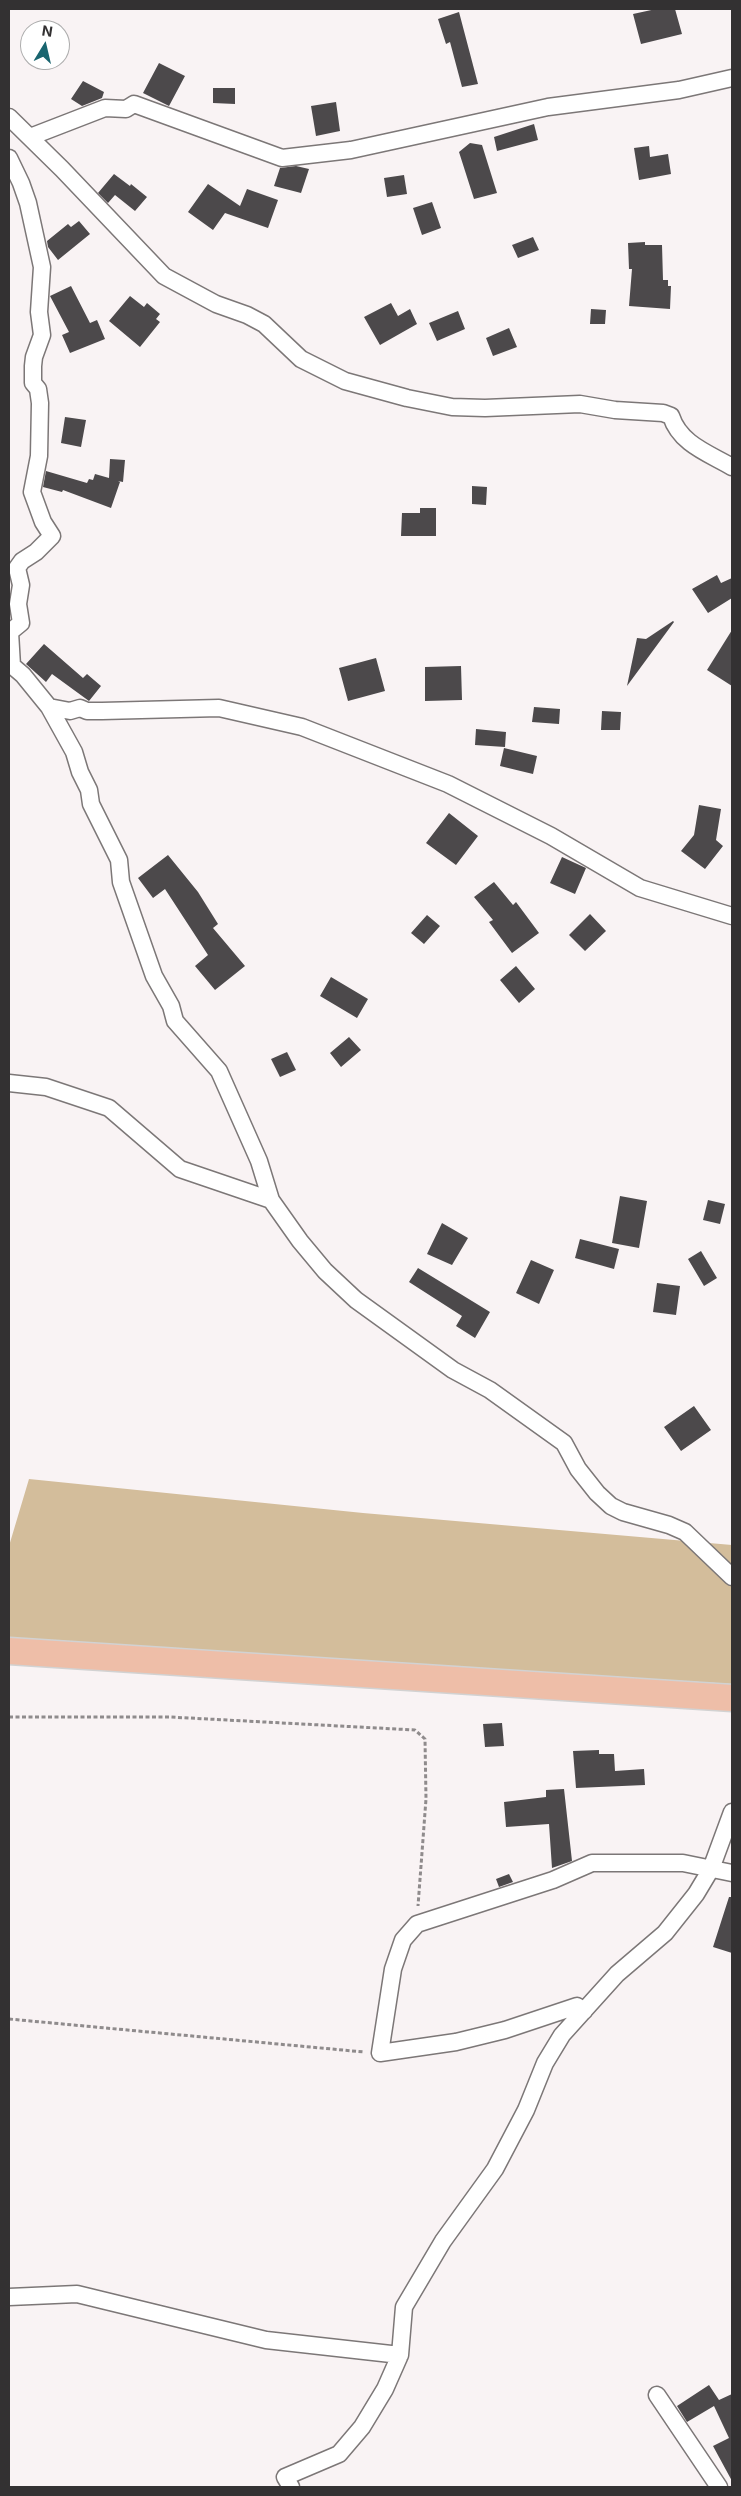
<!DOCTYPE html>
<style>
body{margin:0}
#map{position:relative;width:741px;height:2496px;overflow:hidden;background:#f9f3f4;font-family:Inter,sans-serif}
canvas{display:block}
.frame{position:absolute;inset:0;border:10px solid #333132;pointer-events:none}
.north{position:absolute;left:20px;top:20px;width:50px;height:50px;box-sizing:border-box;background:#fff;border:1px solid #adadad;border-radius:50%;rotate:9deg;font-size:14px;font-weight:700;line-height:20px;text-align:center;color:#333132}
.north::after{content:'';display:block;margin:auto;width:18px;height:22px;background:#19656f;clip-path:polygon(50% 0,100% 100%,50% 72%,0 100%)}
</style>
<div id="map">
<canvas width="741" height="2496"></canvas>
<div class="frame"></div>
<div class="north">N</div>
</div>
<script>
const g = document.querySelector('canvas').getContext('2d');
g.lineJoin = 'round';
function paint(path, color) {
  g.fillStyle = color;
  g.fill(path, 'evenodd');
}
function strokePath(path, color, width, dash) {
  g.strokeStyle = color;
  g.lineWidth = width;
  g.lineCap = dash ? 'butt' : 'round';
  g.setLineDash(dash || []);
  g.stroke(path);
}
const forest = new Path2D(`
 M29 1479 363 1513 732 1545V1684L9 1639V1546Z`);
const building = new Path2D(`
 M656 9H675L682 34 641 44 633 14Z
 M459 12 478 84 462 87 450 42 446 44 438 19Z
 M159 63 185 76 169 106 143 93Z
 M83 81 104 92 102 98 82 106 71 99Z
 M213 88H235V104L213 103Z
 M336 102 340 131 316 136 311 106Z
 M534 124 538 140 497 151 494 137Z
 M470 143 482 145 497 193 474 199 459 152Z
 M649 146 650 157 668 154 671 174 639 180 634 148Z
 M296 166 309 169 301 193 274 186 280 168Z
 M114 174 130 186 131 184 147 197 135 211 115 195 108 203 98 193Z
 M404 175 407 194 387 197 384 178Z
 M208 184 240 206 247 189 278 200 268 228 225 213 213 230 188 212Z
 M432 202 441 228 422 235 413 208Z
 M79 221 90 234 58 260 48 247 47 241 68 224 71 227Z
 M533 237 539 250 518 258 512 245Z
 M645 242V245H662L663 280H668V286H671L670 309 629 306 632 269H629L628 243Z
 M71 286 90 323 97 320 105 339 70 353 62 335 69 332 50 296Z
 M130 296 144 307 147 303 160 314 156 319 160 322 140 347 109 321Z
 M391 303 398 316 410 309 417 324 380 345 364 317Z
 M591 309 606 310 605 324H590Z
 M458 311 465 329 437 341 429 323Z
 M509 328 517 347 493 356 486 338Z
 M65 417 86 420 81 447 61 443Z
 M110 459 125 460 123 482 118 481 120 482 111 508 63 490 62 492 43 487 46 471 87 483 89 479 93 480 95 474 109 478Z
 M472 486 487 487 486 505 472 504Z
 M420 508H436V536H401L402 513H420Z
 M717 575 721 583 732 578V598L708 613 692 589Z
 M673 621 674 622 627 686 637 638 646 639Z
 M732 630V686L707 670Z
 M44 644 83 678 87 674 101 686 89 701 52 674 46 682 26 664Z
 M376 658 385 691 348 701 339 668Z
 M461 666 462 700 425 701V667Z
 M534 707 560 709 559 724 532 722Z
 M602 711 621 712 620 730H601Z
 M476 729 506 732 505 747 475 745Z
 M504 748 537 756 533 774 500 766Z
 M699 805 721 809 716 840 723 846 705 869 681 851 694 835Z
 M449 813 478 836 456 865 426 843Z
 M168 855 198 892 218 924 213 928 245 966 215 990 195 966 208 955 165 889 153 898 138 878Z
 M562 857 586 868 575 894 550 883Z
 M494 882 513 905 516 902 539 933 512 953 489 922 493 920 474 897Z
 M590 914 606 931 585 951 569 935Z
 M427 915 440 926 424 944 411 933Z
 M516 966 535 989 519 1003 500 980Z
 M331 977 368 999 357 1018 320 996Z
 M349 1037 361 1050 341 1067 330 1053Z
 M287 1052 296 1070 280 1077 271 1059Z
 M620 1196 647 1201 639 1248 612 1243Z
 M708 1200 725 1204 720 1224 703 1220Z
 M442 1223 468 1238 452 1265 427 1254Z
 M580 1239 619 1249 614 1269 575 1258Z
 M701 1251 717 1278 704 1286 688 1259Z
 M531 1260 554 1270 539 1304 516 1293Z
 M418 1268 490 1312 475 1338 456 1326 462 1316 409 1282Z
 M657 1283 680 1286 676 1315 653 1312Z
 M694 1406 711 1430 681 1451 664 1427Z
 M502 1723 504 1746 485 1747 483 1724Z
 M599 1750V1754H614L615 1771 644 1769 645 1785 576 1788 573 1751Z
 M564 1789 572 1861 552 1868 549 1824 506 1827 504 1802 546 1797V1790Z
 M509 1874 513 1882 499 1887 496 1879Z
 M729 1897H732V1953L713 1947Z
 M709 2385 719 2400 732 2394V2481L713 2446 729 2438 714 2406 687 2422 677 2406Z`);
const path = new Path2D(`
 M9 1717H170L415 1730 425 1739 426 1799 418 1906
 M9 2019 364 2052`);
const street = new Path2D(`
 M9 117 62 169 164 276 216 304 247 315 264 324 301 359 345 381 407 398 452 407 485 408 580 404 615 410 663 413 671 416C680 444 708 453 732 467
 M30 137 105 108 126 109 134 104 282 158 351 150 548 107 679 90 732 78
 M9 158 21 183 28 203 42 267 39 312 42 335 34 357 33 366V383L38 389 40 403 39 456 32 492 43 522 52 536 36 552 22 561 17 568 21 585 18 604 21 623 10 632 12 666
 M9 663 23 675 49 707 70 711 80 708 87 711H102L219 708 302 727 448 784 551 836 640 888 732 916
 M49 707 74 752 80 772 89 790 91 804 119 860 121 882 154 976 171 1006 175 1021 219 1071 259 1161 271 1200 300 1241 325 1271 356 1300 453 1370 490 1390 564 1443 578 1469 597 1493 611 1506 623 1512 669 1525 685 1532 732 1577
 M9 1083 46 1087 109 1108 180 1169 271 1200
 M584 2011 577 2006 505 2030 456 2042 380 2053 393 1969 403 1940 417 1924 553 1880 592 1863H683L732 1873
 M9 2297 77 2294 266 2340 400 2355
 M657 2395 719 2487
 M291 2487 285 2477 339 2454 362 2427 385 2389 400 2355 404 2307 443 2241 495 2169 526 2110 545 2063 562 2035 617 1974 665 1933 696 1894 711 1869 732 1812`);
const primary = new Path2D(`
 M9 1651 732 1698`);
paint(forest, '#d3bd9b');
paint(building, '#4c494b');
strokePath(street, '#7c7777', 19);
strokePath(primary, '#d2d2d2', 29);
strokePath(path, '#8f8b8c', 3, [4, 2.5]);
strokePath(street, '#fff', 16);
strokePath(primary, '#eebea8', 26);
</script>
